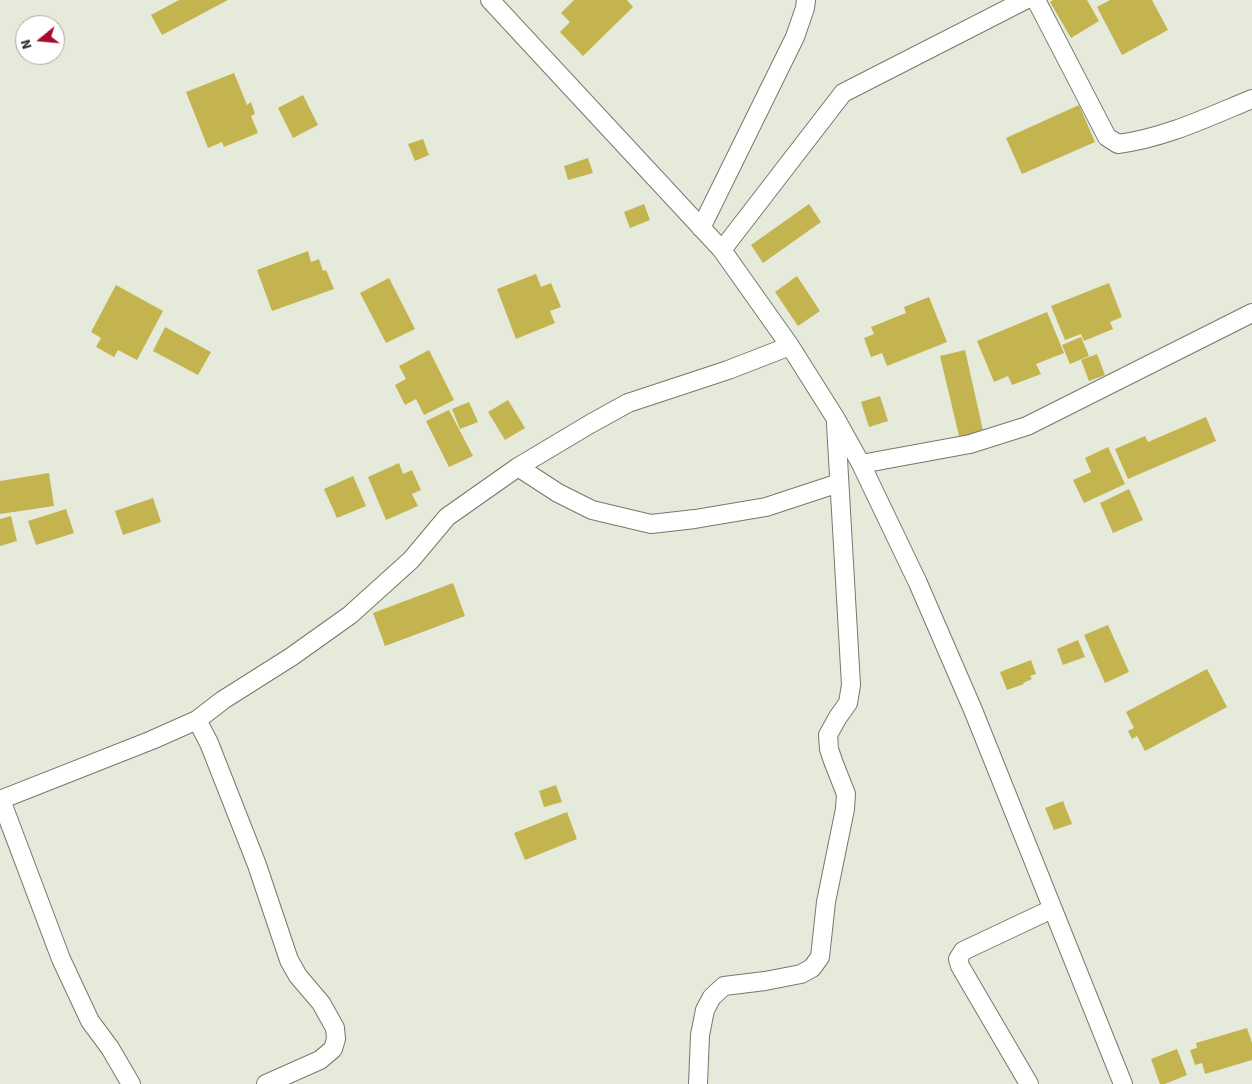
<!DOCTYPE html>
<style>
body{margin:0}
#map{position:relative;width:1252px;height:1084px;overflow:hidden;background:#e5eada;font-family:"Source Sans 3",sans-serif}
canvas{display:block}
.north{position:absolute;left:15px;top:15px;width:50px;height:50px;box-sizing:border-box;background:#fff;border:1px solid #a8a9a6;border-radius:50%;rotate:253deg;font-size:14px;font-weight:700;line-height:20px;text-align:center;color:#252721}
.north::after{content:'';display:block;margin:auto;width:18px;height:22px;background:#a60c2a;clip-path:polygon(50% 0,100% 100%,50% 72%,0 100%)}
</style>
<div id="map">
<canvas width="1252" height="1084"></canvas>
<div class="north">N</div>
</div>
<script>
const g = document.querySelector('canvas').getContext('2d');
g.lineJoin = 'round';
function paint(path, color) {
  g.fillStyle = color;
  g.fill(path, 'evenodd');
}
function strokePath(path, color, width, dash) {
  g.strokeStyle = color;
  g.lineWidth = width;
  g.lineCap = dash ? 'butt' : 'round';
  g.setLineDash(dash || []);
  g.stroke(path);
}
const building = new Path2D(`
 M179 0H228L162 35 151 15Z
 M574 0H627L633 7 583 56 560 32 570 22 561 13Z
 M1053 0H1087L1099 21 1071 38 1050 2Z
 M1110 0H1152L1168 30 1122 55 1097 7Z
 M234 73 247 105 251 102 255 114 251 116 258 133 224 147 222 142 208 148 186 92Z
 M303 95 318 125 293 138 278 108Z
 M1079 105 1095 142 1022 174 1006 138Z
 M423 139 429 155 415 161 408 144Z
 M588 158 593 173 568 180 564 166Z
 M644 204 650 220 630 228 624 212Z
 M809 204 821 222 763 263 751 245Z
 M308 251 311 262 319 259 323 271 326 270 334 289 272 311 257 270Z
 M536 274 541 287 551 283 561 307 550 311 555 323 516 339 497 289Z
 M797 276 820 311 798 326 775 292Z
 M389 278 415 329 386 343 360 293Z
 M1109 283 1122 317 1110 322 1113 329 1084 341 1081 334 1065 340 1051 306Z
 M116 285 163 311 137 360 118 350 114 357 96 347 101 338 91 332Z
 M929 297 947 342 887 366 882 353 871 357 864 338 874 334 871 327 906 313 904 307Z
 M1047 312 1064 353 1036 364 1041 374 1012 385 1008 376 994 382 977 341Z
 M165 327 211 352 198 375 153 351Z
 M1081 337 1089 356 1070 364 1062 345Z
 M429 350 454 400 424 415 416 399 405 405 395 385 406 379 399 366Z
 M965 350 984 435 960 440 940 356Z
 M1097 354 1105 375 1089 381 1081 360Z
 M880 396 888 421 869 427 861 402Z
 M508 400 525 428 505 440 488 412Z
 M469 402 478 422 460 429 452 409Z
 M449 410 473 456 449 467 426 421Z
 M1206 417 1216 441 1128 479 1115 449 1145 436 1148 442Z
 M1108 447 1125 484 1084 503 1073 480 1091 472 1085 458Z
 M399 463 403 474 412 470 421 490 412 494 418 506 386 520 368 477Z
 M49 473 54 506 0 514V481Z
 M353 476 366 506 337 518 324 489Z
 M1129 489 1143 520 1113 533 1100 503Z
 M153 498 161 522 123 535 115 511Z
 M66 509 74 533 36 545 28 521Z
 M11 516 17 541 0 546V519Z
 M453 583 465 616 385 646 373 613Z
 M1108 625 1129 672 1105 683 1084 635Z
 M1078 640 1085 657 1063 665 1057 649Z
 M1031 660 1036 674 1030 676 1032 679 1023 683 1024 684 1007 690 1000 672Z
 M1207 669 1227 707 1145 751 1137 736 1132 739 1128 731 1134 728 1126 712Z
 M556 785 562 802 544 807 539 791Z
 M1063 801 1072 824 1054 830 1045 808Z
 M567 812 577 839 525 860 514 833Z
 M1247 1028 1252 1043V1060L1205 1074 1202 1063 1195 1065 1190 1050 1197 1048 1196 1043Z
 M1177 1049 1187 1075 1165 1084H1160L1151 1059Z`);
const minor = new Path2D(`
 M490 0 722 250 790 346 836 419 861 464 918 583 973 710 1123 1084
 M1036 0 1107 137 1118 144C1165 138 1208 117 1252 99
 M701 228 795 37 805 8 806 0
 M722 250 843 93 1025 0
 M861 464 970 444 1027 426 1252 313
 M518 467 558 493 592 510 651 524 695 519 766 507 839 483
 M197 720 209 743 257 865 289 960 298 976 321 1003 335 1028 336 1039 333 1049 320 1060 266 1084
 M0 800 152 740 197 720 223 700 291 657 350 615 411 560 447 517 518 467 590 424 628 403 728 370 790 346
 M1 800 61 959 90 1021 110 1048 131 1084
 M698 1084 700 1035 705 1010 712 997 724 986 765 981 801 974 812 968 820 957 826 902 845 809 846 794 833 761 829 749 828 735 838 717 848 703 851 685 836 424
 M1029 1084 960 966 958 959 963 951 1052 909`);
paint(building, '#c4b44f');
strokePath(minor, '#75796b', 20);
strokePath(minor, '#fff', 18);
</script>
